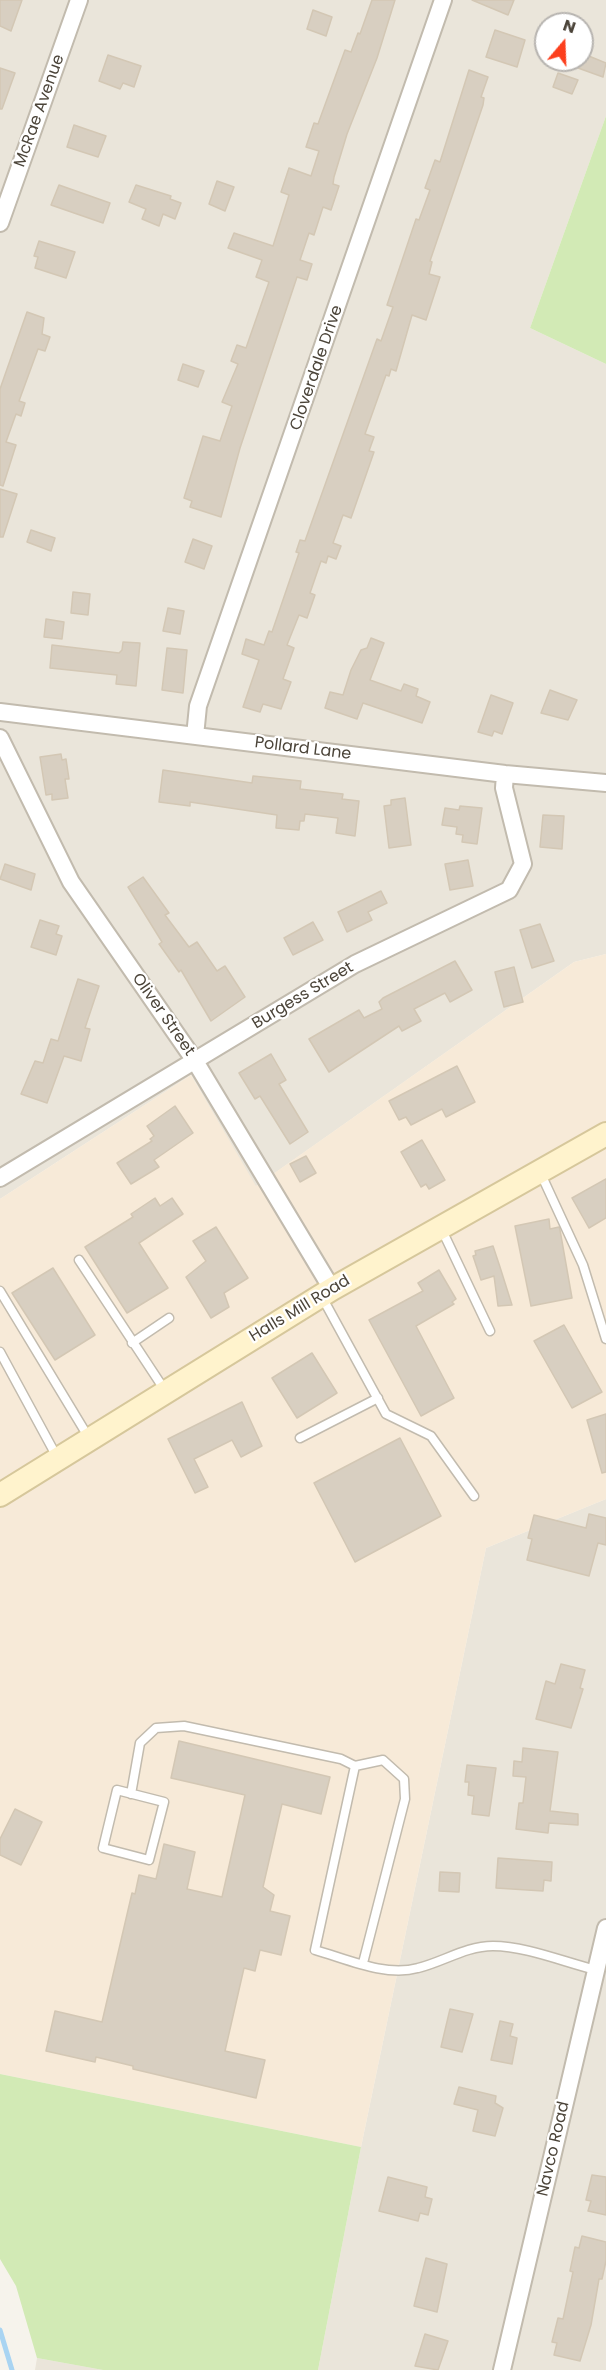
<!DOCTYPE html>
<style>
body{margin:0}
#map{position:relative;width:606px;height:2370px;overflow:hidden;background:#f6f3ec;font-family:Poppins,sans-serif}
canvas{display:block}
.north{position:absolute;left:534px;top:12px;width:60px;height:60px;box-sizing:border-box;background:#fff;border:2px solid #b7b4b0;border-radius:50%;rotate:19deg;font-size:16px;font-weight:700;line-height:24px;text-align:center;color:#4b4439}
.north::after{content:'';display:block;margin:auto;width:21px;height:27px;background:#fc3f1d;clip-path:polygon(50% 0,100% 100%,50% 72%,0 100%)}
</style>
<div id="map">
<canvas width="606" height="2370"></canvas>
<div class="north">N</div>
</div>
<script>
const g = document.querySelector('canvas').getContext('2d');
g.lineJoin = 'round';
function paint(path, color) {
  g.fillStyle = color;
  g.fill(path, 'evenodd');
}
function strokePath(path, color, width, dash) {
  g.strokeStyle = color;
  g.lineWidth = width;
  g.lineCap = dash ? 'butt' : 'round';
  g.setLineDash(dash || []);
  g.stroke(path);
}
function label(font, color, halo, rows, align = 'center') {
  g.font = font + ' Poppins,sans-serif';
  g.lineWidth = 4.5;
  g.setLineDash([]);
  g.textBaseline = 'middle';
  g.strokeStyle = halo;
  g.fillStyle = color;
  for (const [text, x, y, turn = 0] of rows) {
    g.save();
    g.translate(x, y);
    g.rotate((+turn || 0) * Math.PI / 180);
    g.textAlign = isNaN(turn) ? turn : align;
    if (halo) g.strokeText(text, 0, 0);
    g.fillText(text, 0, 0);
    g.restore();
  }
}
const residential = new Path2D(`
 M0 0H606V116L530 328 606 364V954L574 962 255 1187 191 1075 0 1199ZM546 24H582V60H546Z
 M606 1499V2370H318L361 2147 486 1548Z
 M37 2358 103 2370H35Z`);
const commercial = new Path2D(`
 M606 954V1499L486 1548 361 2147 0 2074V1199L191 1075 256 1186 574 962Z`);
const green = new Path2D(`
 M606 116V364L530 328Z
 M0 2074 361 2147 318 2370H103L37 2358 16 2286 0 2259Z`);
const stream = new Path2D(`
 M0 2330 12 2370`);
const building = new Path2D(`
 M0 0H22L11 31 0 26Z
 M372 0H395L377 58 347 134 334 177 333 184 339 186 331 210 323 207 314 235 309 233 300 260 312 264 307 280 297 277 240 448 221 517 190 507 192 501 184 498 203 436 220 441 232 406 222 402 238 364 231 361 237 345 246 348 269 282 256 277 262 260 228 248 234 233 273 246 289 195 281 192 289 168 311 176 319 151 306 147 314 123 318 124 345 50 351 52 358 33 360 34Z
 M472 0H514L508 15Z
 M313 10 332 17 326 36 307 29Z
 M495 30 525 40 517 67 486 57Z
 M584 54 606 63 603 77 578 68Z
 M108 55 141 66 134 87 123 83 120 89 99 81Z
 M0 68 15 73 2 109H0Z
 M469 70 488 77 481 97 484 98 483 105 430 261 432 262 429 274 440 277 426 320 412 315 396 371 391 369 389 376 386 375 365 434 374 437 369 451 374 452 351 518 343 515 333 543 341 546 336 559 328 556 326 563 321 561 310 593 315 595 307 618 299 615 287 645 294 648 283 679 291 682 281 709 263 704 260 712 243 707 259 660 242 654 246 639 264 645 269 631 272 632 299 553 296 552 300 540 305 541 377 339 381 341 393 307 387 305 416 219 419 220 430 190 425 188 435 160 440 162Z
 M558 73 578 80 572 94 553 87Z
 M74 125 106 136 98 157 67 147Z
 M217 181 234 187 225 211 209 204Z
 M59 185 110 203 103 223 51 205Z
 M136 185 171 196 170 199 181 203 175 219 163 214 159 226 142 219 146 209 129 202Z
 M39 241 75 252 66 278 35 268 38 257 34 256Z
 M27 312 44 318 42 334 50 337 45 351 38 349 19 401 25 403 21 416 16 414 6 442 16 445 3 486 0 485V389Z
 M183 364 204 371 198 387 178 380Z
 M0 489 17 494 3 537H0Z
 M31 530 55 538 51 551 27 542Z
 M193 539 212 546 204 569 185 562Z
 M73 592 90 594 88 615 71 613Z
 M168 608 184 611 180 634 163 631Z
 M46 619 64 622 62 639 44 637Z
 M371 638 384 643 370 680 401 691 404 684 418 689 416 696 430 702 422 723 363 703 357 719 325 708 330 692 343 695 351 670 361 650 367 648Z
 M123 642 140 643 136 686 116 684 117 675 50 668 52 645 119 653 122 650Z
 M167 648 187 650 183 693 162 690Z
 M550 690 577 700 568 720 541 713Z
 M491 695 513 703 502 734 494 731 492 736 478 732Z
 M61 754 62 760 66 759 69 779H65L68 798 52 800V794L46 795 40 757Z
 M163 770 252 783 253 776 301 781 300 789 343 794 342 799 359 801 355 836 336 833 338 818 305 814 304 821H300L299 830 276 828 277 815 190 802V806L159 802Z
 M405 798 411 845 389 848 384 806 391 805V800Z
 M460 806 482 808 477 844 462 842 463 835 456 834 457 827 442 825 445 808 459 810Z
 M543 815 564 816 562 849 540 847Z
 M468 860 473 886 450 890 445 864Z
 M5 864 35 874 31 890 0 879Z
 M143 877 169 913 165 915 189 947 197 942 217 971 225 966 245 997 211 1021 181 970 179 972 159 944 162 942 128 887Z
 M381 891 387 903 368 912 372 920 347 932 338 912Z
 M40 920 59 926 56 934 62 936 56 955 31 947Z
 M313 922 323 940 293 955 284 938Z
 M540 924 554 961 532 968 520 930Z
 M455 961 472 990 450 1002 445 993 414 1009 421 1021 402 1031 399 1026 329 1072 309 1039 359 1010 364 1018 382 1009 379 1002 383 998Z
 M514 967 523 1002 504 1007 495 972Z
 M78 979 99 986 85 1028 90 1029 81 1061 64 1056 47 1103 21 1094 35 1061 43 1063 51 1039 58 1041Z
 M271 1054 286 1080 279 1084 308 1132 290 1144 260 1096 255 1099 239 1073Z
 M457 1066 475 1102 446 1117 442 1109 411 1125 406 1117 399 1120 389 1101Z
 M175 1106 193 1133 154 1160 159 1167 131 1184 117 1163 152 1141 150 1139 154 1136 147 1126Z
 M422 1140 445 1180 429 1189 426 1184 421 1187 401 1152Z
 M306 1156 316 1173 300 1182 290 1164Z
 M606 1179V1218L589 1228 572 1198Z
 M155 1198 160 1206 172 1198 183 1214 139 1243 168 1288 127 1313 85 1247 133 1217 131 1214Z
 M549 1219 550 1229 559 1227 560 1230 572 1298 531 1306 515 1226Z
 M216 1227 248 1278 224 1293 229 1307 211 1318 186 1277 206 1261 193 1241Z
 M493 1246 500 1267 512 1305 498 1306 494 1276 481 1280 473 1256 476 1255 475 1251Z
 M53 1268 95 1335 55 1360 12 1293Z
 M439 1270 456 1299 452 1302 454 1304 416 1326 454 1398 421 1416 369 1320 423 1291 418 1283Z
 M564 1325 602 1392 572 1408 534 1341Z
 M312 1353 337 1393 297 1418 272 1378Z
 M242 1402 262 1446 241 1457 232 1440 194 1459 208 1487 195 1493 168 1439Z
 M606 1414V1472L602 1473 587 1420Z
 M400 1438 441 1516 355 1562 314 1483Z
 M589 1514 606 1518V1545L598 1543 589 1576 527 1560 532 1539 528 1538 534 1515 586 1528Z
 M561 1664 585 1670 580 1688 583 1689 571 1728 536 1719 546 1681 555 1684Z
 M179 1741 330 1777 321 1814 282 1804 263 1887 274 1895 270 1911 290 1916 281 1955 260 1950 255 1971 244 1968 225 2051 265 2060 256 2098 133 2069V2066L96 2057 95 2062 46 2051 55 2011 102 2022 132 1893 135 1894 139 1875 156 1879 164 1844 195 1852 187 1889 222 1897 245 1795 171 1778Z
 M523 1748 558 1752 550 1811 578 1814V1825L549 1823 548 1833 516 1829 519 1803H523L526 1777 513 1776 514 1761 522 1762Z
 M467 1765 496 1768 489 1816 472 1814 474 1796 468 1795 469 1782H465Z
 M15 1809 42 1822 21 1865 0 1855V1839Z
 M498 1858 552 1862 551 1881 544 1880 543 1891 496 1888Z
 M440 1872 460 1873 459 1892 439 1891Z
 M450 2009 473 2014 462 2052 441 2047Z
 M500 2021 513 2024 510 2036 517 2038 512 2064 491 2060Z
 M459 2087 496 2096 495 2103 503 2108 495 2136 473 2131 478 2110 454 2104Z
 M592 2175 606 2177V2215L588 2211 591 2201 586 2200Z
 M388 2177 427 2187 425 2197 432 2199 428 2215 420 2213 418 2221 379 2211Z
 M582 2236 606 2242V2261L602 2279H599L591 2325 580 2361 554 2355 557 2343 552 2342 558 2318 563 2319 573 2272 570 2271 575 2247 579 2248Z
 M426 2258 447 2264 437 2312 414 2306Z
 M425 2334 448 2341 438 2370 415 2366Z`);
const lane = new Path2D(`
 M540 1172 583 1265 606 1339
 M441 1228 490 1331
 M79 1260 166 1392
 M0 1291 89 1438
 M322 1297 386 1414 431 1436 474 1496
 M132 1343 169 1318
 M0 1352 57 1457
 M300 1438 378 1398
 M355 1766 315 1950C347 1959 385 1977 418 1968 443 1962 466 1946 493 1946 525 1946 564 1962 596 1970
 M117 1790 164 1802 149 1860 103 1848Z
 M131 1794 140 1743 156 1728 184 1726 341 1759 355 1766 383 1760 404 1779 405 1799 363 1963`);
const street = new Path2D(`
 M0 223 79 0
 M0 712 505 774 606 783
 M195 736 198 706 443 0
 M0 738 71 882 195 1061 332 1289
 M0 1178 355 964 509 890 523 864 504 788 505 774
 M502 2370 606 1928`);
const secondary = new Path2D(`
 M0 1495 332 1289 606 1134`);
const streetNames = [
 ["McRae Avenue",40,111,-70],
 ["Cloverdale Drive",317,368,-71],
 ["Pollard Lane",303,749,7],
 ["Burgess Street",303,996,-31],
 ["Oliver Street",163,1015,55],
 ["Halls Mill Road",300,1309,-31],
 ["Navco Road",554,2149,-77]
];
paint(residential, '#eae5da');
paint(commercial, '#f7ead8');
paint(green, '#d2eab5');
strokePath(stream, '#a9d4f2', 5);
paint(building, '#d8cfc1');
strokePath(building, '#d3c7b4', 1.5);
strokePath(lane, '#c2bbae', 11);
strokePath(street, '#c2bbae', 20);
strokePath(secondary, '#d6c79b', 26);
strokePath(lane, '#fff', 8);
strokePath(street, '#fff', 16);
strokePath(secondary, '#fff3cd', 22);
label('16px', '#4b4439', '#fff', streetNames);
</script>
